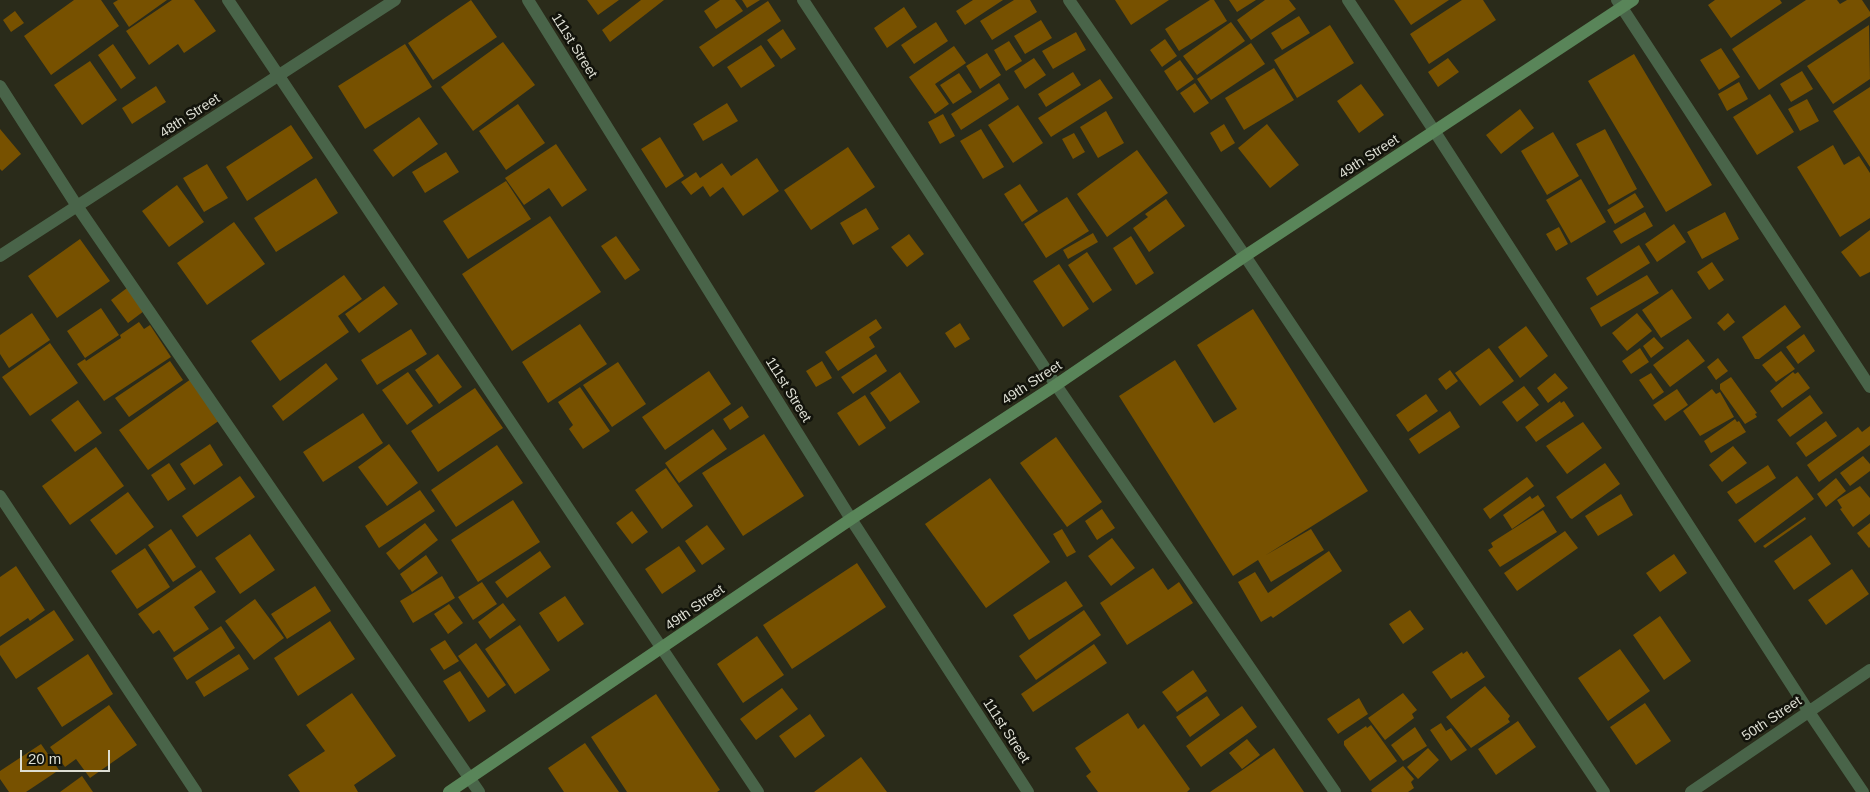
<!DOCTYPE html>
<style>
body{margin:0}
#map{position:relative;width:1870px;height:792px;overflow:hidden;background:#2a2b1a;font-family:Arial,sans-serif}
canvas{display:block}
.scale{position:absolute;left:20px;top:750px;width:90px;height:22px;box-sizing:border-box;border:2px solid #ddded3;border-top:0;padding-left:6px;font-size:15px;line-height:18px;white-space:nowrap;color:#ddded3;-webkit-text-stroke:4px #12130b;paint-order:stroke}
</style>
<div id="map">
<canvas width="1870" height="792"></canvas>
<div class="scale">20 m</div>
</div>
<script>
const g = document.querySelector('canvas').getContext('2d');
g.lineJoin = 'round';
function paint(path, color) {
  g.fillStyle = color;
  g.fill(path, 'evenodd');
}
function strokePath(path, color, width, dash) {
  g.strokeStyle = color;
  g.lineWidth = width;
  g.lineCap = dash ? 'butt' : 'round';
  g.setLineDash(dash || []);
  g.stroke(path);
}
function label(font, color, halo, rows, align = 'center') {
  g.font = font + ' Arial,sans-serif';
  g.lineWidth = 5;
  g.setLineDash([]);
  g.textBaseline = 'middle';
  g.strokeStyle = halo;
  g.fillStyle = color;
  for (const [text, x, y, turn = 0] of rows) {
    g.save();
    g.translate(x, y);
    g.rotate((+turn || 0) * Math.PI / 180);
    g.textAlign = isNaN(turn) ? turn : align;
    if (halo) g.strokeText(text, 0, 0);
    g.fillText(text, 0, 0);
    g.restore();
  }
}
const building = new Path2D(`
 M74 0H101L119 26 51 75 24 36Z
 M118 0H167L129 27 113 3Z
 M172 0H194L216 31 184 53 178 44 149 65 126 31Z
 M471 0 497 37 433 80 408 43Z
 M587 0H619L598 15Z
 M641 0H664L610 42 602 30Z
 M720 0H735L743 11 716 29 704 11Z
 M742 0H760L747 8Z
 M973 0H1003L965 25 956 11Z
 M1014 0H1030L1037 12 992 40 980 21Z
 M1115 0H1169L1131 25Z
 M1210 0H1214L1227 21 1179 51 1165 29Z
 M1229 0H1256L1237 12Z
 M1265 0H1289L1296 9 1251 40 1237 20Z
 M1394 0H1449L1411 25Z
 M1462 0H1483L1496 20 1429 64 1410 34Z
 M1715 0H1780L1782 3 1731 38 1708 5Z
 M1806 0H1837L1840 4 1847 0H1862L1870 12V16L1759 90 1732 49Z
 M768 1 781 21 713 67 699 47Z
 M904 7 917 27 887 48 874 28Z
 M15 11 24 23 11 32 3 20Z
 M1299 16 1310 33 1282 50 1271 33Z
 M1041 20 1052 38 1025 54 1014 36Z
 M936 22 948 41 914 64 901 45Z
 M1231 22 1245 41 1197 75 1183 56Z
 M1330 25 1354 63 1297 98 1274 60Z
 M1869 25 1870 79 1833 104 1807 66Z
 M783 29 796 49 781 59 767 40Z
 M1076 32 1086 50 1053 69 1042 51Z
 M1165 39 1177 56 1162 67 1150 50Z
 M1009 41 1022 61 1006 71 994 50Z
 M503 42 535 85 473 131 441 87Z
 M1251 43 1265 64 1211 100 1197 79Z
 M113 44 136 78 121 89 98 55Z
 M405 44 432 87 365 129 338 86Z
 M761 45 775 66 741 88 727 67Z
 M954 46 966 63 935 84 949 104 935 114 909 77Z
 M1721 48 1740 77 1719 90 1700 60Z
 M987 53 1001 75 980 89 966 66Z
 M1634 54 1712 185 1666 212 1588 81Z
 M1034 58 1046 75 1025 89 1014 71Z
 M1448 58 1459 72 1438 87 1428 72Z
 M1180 60 1194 79 1177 91 1164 71Z
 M90 61 117 100 82 125 54 85Z
 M1274 68 1294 100 1244 130 1225 98Z
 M1802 71 1813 89 1791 102 1780 84Z
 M1073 72 1081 85 1046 107 1038 94Z
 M959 73 972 92 953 104 940 85Z
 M1100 79 1113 98 1051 137 1038 118Z
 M1739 82 1748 99 1727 111 1718 94Z
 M999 83 1009 99 961 130 951 114Z
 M1195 83 1209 103 1194 113 1180 93Z
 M1361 84 1384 115 1359 133 1337 101Z
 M156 86 166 102 132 124 122 108Z
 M1870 87V167L1833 111Z
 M1770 94 1794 132 1757 155 1733 117Z
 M1807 99 1819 121 1800 131 1788 109Z
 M727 103 738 121 703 141 693 124Z
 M518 104 545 143 506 170 479 131Z
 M1018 105 1043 143 1013 163 988 125Z
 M1520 109 1534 128 1501 154 1486 135Z
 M1106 111 1124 143 1098 158 1080 127Z
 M943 114 955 136 940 144 928 122Z
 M419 117 438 144 393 177 373 150Z
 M1224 124 1235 143 1221 152 1210 133Z
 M1267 124 1299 165 1270 188 1238 148Z
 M291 125 313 158 247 201 226 167Z
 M0 129 21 154 2 171 0 169Z
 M981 129 1004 167 983 179 960 141Z
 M1605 129 1637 189 1609 205 1576 144Z
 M1553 132 1579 176 1547 195 1521 151Z
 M1074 133 1085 152 1073 159 1062 139Z
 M660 137 684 176 666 188 641 149Z
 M556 144 587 190 562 207 549 188 524 205 505 178Z
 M1833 145 1844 165 1859 156 1870 173V218L1840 237 1797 167Z
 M848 147 875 187 811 230 784 190Z
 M1137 150 1168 193 1107 237 1077 194Z
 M446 152 459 172 425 193 412 172Z
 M757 158 779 191 743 216 723 187 710 197 703 186 691 195 681 182 696 172 700 178 722 163 731 176Z
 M207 164 228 198 204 212 183 178Z
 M316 178 338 213 276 252 254 218Z
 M1581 179 1606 222 1571 243 1546 200Z
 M506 181 531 219 468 259 443 221Z
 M1020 184 1038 211 1022 222 1004 194Z
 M177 185 204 222 169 247 142 211Z
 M1635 193 1644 207 1615 224 1607 210Z
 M1067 197 1089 231 1046 258 1024 224Z
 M1166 199 1185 226 1149 252 1133 228 1148 217 1145 214Z
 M866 208 879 229 853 245 840 223Z
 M1645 212 1653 226 1621 244 1613 231Z
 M1725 212 1739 239 1702 259 1687 232Z
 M550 216 601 292 512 351 462 274Z
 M234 222 265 264 207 305 177 263Z
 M1674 224 1686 242 1657 262 1645 244Z
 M1559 227 1568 244 1556 251 1546 234Z
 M1870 230V272L1860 277 1841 252Z
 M1093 233 1098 242 1068 259 1063 250Z
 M909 234 924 254 907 267 891 247Z
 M616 236 640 270 625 280 601 246Z
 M1131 236 1154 273 1136 285 1113 248Z
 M80 239 110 281 57 318 28 276Z
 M1639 245 1650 263 1597 296 1586 278Z
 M1087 252 1112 290 1093 303 1068 265Z
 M1712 262 1724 280 1709 290 1697 272Z
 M1059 264 1089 309 1063 327 1033 281Z
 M344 275 362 299 338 316 349 332 280 381 251 341Z
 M1647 275 1659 293 1601 327 1590 308Z
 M384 286 398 304 359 333 345 314Z
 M127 288 144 311 128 323 111 300Z
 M1672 289 1692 318 1661 338 1642 310Z
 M1785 305 1801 327 1759 359H1755L1742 337Z
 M101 308 119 335 85 358 67 331Z
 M1253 309 1368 491 1266 555 1311 529 1324 550 1271 582 1258 560 1233 576 1119 396 1175 360 1214 423 1237 409 1197 345Z
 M32 313 50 340 9 368 0 354V335Z
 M1637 313 1652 331 1627 351 1612 333Z
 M1728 313 1735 322 1724 331 1717 323Z
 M876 319 882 328 869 337 875 347 838 371 825 352Z
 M139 322 144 329 150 325 171 357 104 401 77 364 85 359 86 361 121 338 120 335Z
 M960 323 970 339 955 348 945 333Z
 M580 324 607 364 548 403 522 362Z
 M1526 326 1548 356 1520 378 1498 347Z
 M411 329 427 354 377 385 361 360Z
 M1804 334 1815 351 1798 364 1786 347Z
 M1654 337 1664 348 1651 358 1643 346Z
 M1688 339 1705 361 1670 387 1653 365Z
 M50 343 78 383 30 416 2 377Z
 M1489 348 1514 381 1480 406 1455 373Z
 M1640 348 1649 362 1631 374 1622 361Z
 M1781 351 1795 369 1776 382 1762 365Z
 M438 354 462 387 439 404 415 370Z
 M876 354 887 371 853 394 841 377Z
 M1718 358 1728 371 1716 380 1707 367Z
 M170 361 183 380 129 417 115 398Z
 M822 361 832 378 816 387 806 371Z
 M618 362 646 404 612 427 583 385Z
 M326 363 338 379 283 421 272 406Z
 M1450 370 1458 381 1446 390 1438 379Z
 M709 371 731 404 665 450 642 417Z
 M408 372 433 406 407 425 382 390Z
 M900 372 920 402 890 422 870 393Z
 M1793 372 1795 374 1798 372 1810 388 1782 408 1770 391Z
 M1555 373 1568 388 1548 403 1537 388Z
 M1651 373 1664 392 1653 400 1639 380Z
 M1731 377 1757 413 1755 414 1757 417 1745 424 1720 389V384Z
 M191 379 220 420 148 470 119 430Z
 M1524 386 1539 405 1517 422 1502 402Z
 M580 387 610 431 583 449 569 429 573 425 558 402Z
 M475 388 503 428 438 472 411 431Z
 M1677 389 1688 405 1665 421 1653 405Z
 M1712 389 1716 394 1720 392 1734 417 1700 436 1683 411Z
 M1426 394 1438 411 1408 432 1396 415Z
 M865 395 886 428 859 446 837 413Z
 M1810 395 1823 413 1790 437 1777 420Z
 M78 400 102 433 75 452 51 420Z
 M1560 401 1561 403 1564 401 1574 416 1536 442 1525 427Z
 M742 406 749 417 730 430 723 419Z
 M1450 411 1460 427 1419 454 1409 439Z
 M363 413 383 443 323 482 303 452Z
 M1735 419 1737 422 1739 421 1746 432 1711 453 1704 441Z
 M1826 421 1837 436 1806 457 1796 443Z
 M1583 422 1602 448 1567 474 1546 446Z
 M1870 426V445L1819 482 1807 465 1858 427 1862 432Z
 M713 429 727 449 679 483 665 463Z
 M764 434 804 496 743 536 702 473Z
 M1056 437 1102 502 1067 527 1020 463Z
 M210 444 223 465 194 485 180 464Z
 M389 444 418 483 387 506 358 467Z
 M497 445 523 483 456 527 431 490Z
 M1733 446 1747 463 1722 482 1709 465Z
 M96 447 124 486 70 525 42 486Z
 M1863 456 1870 464V471L1850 486 1840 473Z
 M169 463 186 489 168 501 151 475Z
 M1605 463 1620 484 1572 519 1570 518 1556 497Z
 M1768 465 1776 478 1736 504 1727 492Z
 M666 468 693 506 662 529 635 490Z
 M240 476 255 497 197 537 182 516Z
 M1797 476 1814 499 1755 543 1738 520Z
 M1527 477 1534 486 1490 519 1483 509Z
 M990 478 1050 562 986 608 925 524Z
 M1836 478 1846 491 1826 507 1817 494Z
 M1860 486 1870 498V514L1853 527 1840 509 1842 508 1837 500Z
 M420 490 435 511 379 548 365 526Z
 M128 492 154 527 116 555 90 520Z
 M1621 494 1633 515 1598 536 1585 516Z
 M1538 495 1545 506 1512 529 1503 515 1530 496 1532 499Z
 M513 500 540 542 478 582 451 540Z
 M1102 509 1115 528 1097 540 1085 521Z
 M1543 510 1557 532 1500 567 1488 550 1493 547 1491 543Z
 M632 511 648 532 632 544 616 523Z
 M1805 517 1806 519 1765 548 1763 546Z
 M425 523 438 540 399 570 386 553Z
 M1870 523V547L1869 548 1857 533Z
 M707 525 725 549 702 565 685 541Z
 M171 529 196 567 173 582 148 545Z
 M1062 529 1076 552 1067 557 1053 534Z
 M1565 531 1578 548 1517 591 1504 573Z
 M250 534 275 570 240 594 215 558Z
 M1811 535 1831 564 1794 590 1774 561Z
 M1112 538 1135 568 1111 586 1088 556Z
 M679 546 696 571 662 594 645 569Z
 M145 548 170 587 137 609 111 571Z
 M540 551 551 567 507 598 495 582Z
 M1329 551 1342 571 1273 618 1271 616 1261 622 1238 582 1255 572 1268 593Z
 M1674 554 1687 573 1660 592 1646 573Z
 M426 555 438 573 412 592 400 574Z
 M857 563 886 607 792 669 763 625Z
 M16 566 45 610 30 621 28 618 0 637V577Z
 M1153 568 1168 590 1179 582 1193 603 1127 645 1100 603Z
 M1852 569 1869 594 1826 625 1808 600Z
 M201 570 216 592 194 607 209 629 174 652 159 630 153 634 138 614Z
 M442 576 455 598 413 623 400 601Z
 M1066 581 1083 606 1029 640 1013 615Z
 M482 582 497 604 473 620 458 597Z
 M315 586 331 611 287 639 271 614Z
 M565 596 584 624 558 642 539 613Z
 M255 599 284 638 254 660 225 621Z
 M503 603 516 620 490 639 478 622Z
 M449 604 463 623 448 634 434 614Z
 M54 610 74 640 16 679 0 655V646Z
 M1084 610 1101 635 1036 680 1019 656Z
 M1410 610 1424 629 1403 644 1389 624Z
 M1660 616 1691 661 1664 680 1633 635Z
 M330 621 355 659 298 696 274 658Z
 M520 625 550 670 515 694 485 649Z
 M221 626 235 648 187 680 173 658Z
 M757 636 784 675 743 703 717 664Z
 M445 640 459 661 444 670 430 649Z
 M476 643 506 685 488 698 458 656Z
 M1094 644 1107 663 1033 712 1021 694Z
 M1620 649 1650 691 1608 721 1578 678Z
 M1467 651 1485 677 1451 699 1432 672 1462 652 1463 654Z
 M88 654 113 694 62 727 37 688Z
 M239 654 249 669 204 697 195 682Z
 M1193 670 1207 691 1177 712 1162 692Z
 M460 671 486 711 469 722 443 681Z
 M1485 686 1510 716 1508 719 1510 722 1471 748 1446 717Z
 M782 688 798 709 756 740 740 719Z
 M352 693 396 756 354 785 358 792H300L288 775 325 751 306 725Z
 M1403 693 1417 710 1412 714 1414 718 1385 740 1368 718Z
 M656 694 720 790 717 792H627L591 737Z
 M1207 696 1220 715 1190 737 1176 717Z
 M1359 698 1368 714 1338 734 1327 719Z
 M1645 703 1671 741 1636 765 1610 727Z
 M109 705 137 745 90 778 76 759 65 767 50 747Z
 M1242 706 1257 727 1201 767 1186 746Z
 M1128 713 1138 729 1144 724 1190 789 1187 792H1098L1086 776 1091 772 1075 748Z
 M810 714 825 736 795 758 779 736Z
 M1518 721 1536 747 1496 775 1478 749Z
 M1441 723 1446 731 1451 728 1467 750 1451 761 1430 730Z
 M1371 725 1397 761 1370 781 1344 745V741L1366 726 1367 728Z
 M1415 727 1427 746 1403 761 1391 745Z
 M1247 739 1260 755 1242 769 1229 753Z
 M585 743 619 792H564L548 768Z
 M41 744 59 770 26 792H9L0 779V771Z
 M1274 748 1304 792H1210L1241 771Z
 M1428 748 1439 760 1418 779 1407 767Z
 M861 757 887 792H814Z
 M1403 766 1414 779 1411 782 1414 788 1408 792H1372L1371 790Z
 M82 776 93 792H60Z`);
const minor = new Path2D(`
 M228 0 758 792
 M528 0 851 519 1028 792
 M803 0 1056 385 1335 792
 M1069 0 1245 256 1604 792
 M1348 0 1435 132 1809 712 1863 792
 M1617 0 1870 387
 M0 86 77 206 479 792
 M0 256 395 0
 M0 496 196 792
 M1691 792 1870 670`);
const secondary = new Path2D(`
 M449 792 851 519 1056 385 1245 256 1633 0`);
const streetNames = [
 ["111st Street",574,46,58],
 ["48th Street",190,116,-33],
 ["49th Street",1369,157,-33],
 ["49th Street",1032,383,-33],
 ["111st Street",788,390,58],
 ["49th Street",695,608,-35],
 ["50th Street",1772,719,-34],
 ["111st Street",1006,731,57]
];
paint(building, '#775100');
strokePath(minor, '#496449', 12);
strokePath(secondary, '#598559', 12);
label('14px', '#ddded3', '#12130b', streetNames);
</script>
